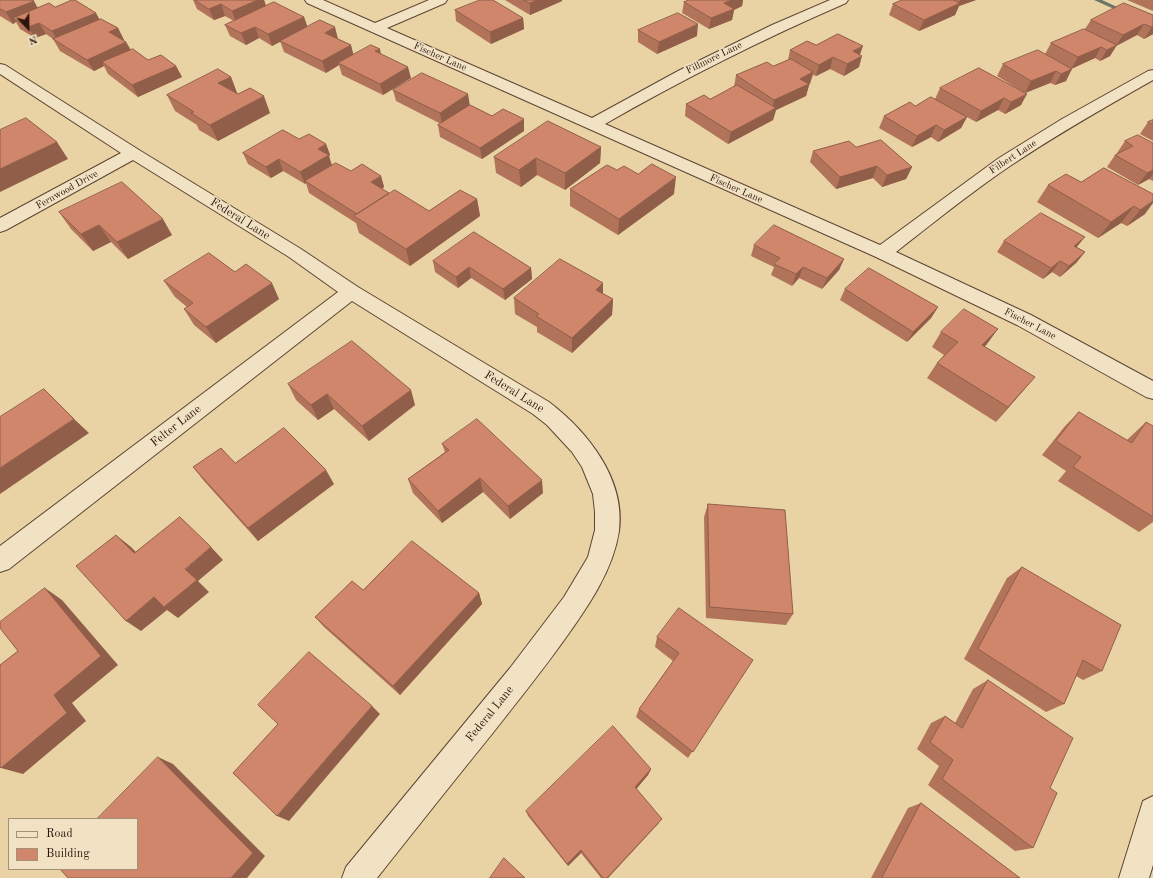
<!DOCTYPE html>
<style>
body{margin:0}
#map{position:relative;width:1153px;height:878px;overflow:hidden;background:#e9d3a5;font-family:"Old Standard TT",serif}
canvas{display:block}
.legend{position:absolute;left:8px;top:818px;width:130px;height:52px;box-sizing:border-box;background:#f1e2c4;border:1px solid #a3907a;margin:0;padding:5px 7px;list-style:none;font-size:12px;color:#2e150c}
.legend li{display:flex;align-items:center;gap:8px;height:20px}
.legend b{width:20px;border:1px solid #a3907a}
.north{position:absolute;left:8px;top:8px;width:40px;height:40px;-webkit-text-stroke:3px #f1e2c4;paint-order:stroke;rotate:158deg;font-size:11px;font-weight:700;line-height:16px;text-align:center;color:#2e150c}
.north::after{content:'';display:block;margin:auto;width:14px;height:18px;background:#2e150c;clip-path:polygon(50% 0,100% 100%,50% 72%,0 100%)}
</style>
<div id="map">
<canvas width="1153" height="878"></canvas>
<ul class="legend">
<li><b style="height:5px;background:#f1e2c4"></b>Road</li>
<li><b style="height:11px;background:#cf866a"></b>Building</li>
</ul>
<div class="north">N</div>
</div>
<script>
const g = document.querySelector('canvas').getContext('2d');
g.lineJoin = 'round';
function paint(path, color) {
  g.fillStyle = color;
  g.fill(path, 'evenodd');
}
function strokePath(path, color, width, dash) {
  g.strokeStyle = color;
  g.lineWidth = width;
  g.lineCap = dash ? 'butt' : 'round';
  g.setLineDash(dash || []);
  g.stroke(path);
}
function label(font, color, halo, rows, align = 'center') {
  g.font = font + ' "Old Standard TT",serif';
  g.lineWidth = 3;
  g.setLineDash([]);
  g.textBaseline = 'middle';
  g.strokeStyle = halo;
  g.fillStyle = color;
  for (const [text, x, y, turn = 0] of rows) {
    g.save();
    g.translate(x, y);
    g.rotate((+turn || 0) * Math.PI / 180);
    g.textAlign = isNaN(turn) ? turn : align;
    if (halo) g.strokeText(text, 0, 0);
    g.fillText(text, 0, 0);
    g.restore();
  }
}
const stream = new Path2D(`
 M1094 0H1102L1128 12 1123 13Z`);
const street = new Path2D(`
 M305 0H323L375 23 429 0H447L445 3 387 28 592 118 678 71 772 25 830 0H848L846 3C763 39 683 79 605 124L880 245 999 158 1062 119 1148 71 1153 70V80C1105 107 1056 135 1010 166 970 193 933 223 896 252L1031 315 1153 381V399L1146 397 1017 325 876 257 307 3Z
 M0 64 5 65 139 150 301 249 358 287 549 402C587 431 626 479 619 531 613 570 589 605 567 636 543 670 517 702 492 734 453 782 415 830 377 878H342L346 867 510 668 564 597 588 557 595 530V512L593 494 582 467 572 452 547 425 533 414 352 301 9 569 0 572V546L338 292 289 257 133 160 6 230 0 232V218L121 153 0 74Z
 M1153 796V865L1149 878H1119L1143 801Z`);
const wall = new Path2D(`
 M0 0 38 8 55 7 100 19 118 28 124 40H123L126 42 131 50 148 60 176 66 182 77 138 97 108 74 104 66 94 71 60 51 53 39 46 34 35 38 20 29 16 22 13 24 0 16Z
 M193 0H264L266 6 304 17 307 27 338 39 351 45 353 55 381 54 411 78 383 95 342 75 339 65 326 73 284 52 280 41 272 46 259 38 246 45 230 36 225 25 234 21 225 16 214 20 197 9Z
 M505 0H562V1L530 15Z
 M689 0H743L742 6 734 10 732 20 709 29 682 13 684 2Z
 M902 0H976L959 6 955 15 919 31 889 15 893 4Z
 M1127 0H1153V11Z
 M455 10 523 18 524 29 491 44 456 21Z
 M1153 15V34L1144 39 1137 35 1116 46 1110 56 1100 61 1095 58 1071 69 1066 81 1055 85 1050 83 1025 93 1021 105 1005 114 998 110 976 122 967 117 961 128 938 142 931 137 912 147 879 128 884 116 935 99 940 88 1023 92 997 76 1003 64 1045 54 1051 43 1085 29 1091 20Z
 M638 30 697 36 657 54 638 42Z
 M816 45 860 55 859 67 844 76 830 69 816 76 813 75 810 84H809L806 96 776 110 773 120 728 144 685 116 686 104 710 99 734 87 736 75 773 66 788 60 790 50Z
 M231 77 237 93V94L270 113 218 141 199 130 197 125 175 111 167 95Z
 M393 90 470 105 524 131 482 159 440 137 438 125 441 124 396 101Z
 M1153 120V141L1140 134 1148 122Z
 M299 139 326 144 330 155 329 156 332 165 351 171 381 176 384 187 382 189 389 193V194L429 211 477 199 480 216 410 266 359 233 356 223 309 193 306 183 305 184 283 171 271 178 248 164 243 153Z
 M1125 141 1153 143V181L1149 179 1138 185 1107 167 1115 155 1118 154 1117 153Z
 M601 147 600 163 565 190 537 175 521 187 496 173 494 157Z
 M856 147 912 167 906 179 882 187 873 178 836 189 810 162 813 151Z
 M1104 168 1145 214 1127 226 1121 223 1098 238 1037 202 1048 185 1081 182Z
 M570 189 674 194 618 235 570 206Z
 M59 212 172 235 128 259 111 242 93 251 71 229Z
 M1004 241 1077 247 1085 252 1076 263 1060 277 1052 272 1043 279 997 252Z
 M754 245 844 259 839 270 822 289 799 278 792 286 771 275 774 267 751 256Z
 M433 261 531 268 532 279 505 300 471 278 458 288 435 272Z
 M235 272 279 299 216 343 194 325 184 309 187 307 175 297 164 281Z
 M845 289 938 307 931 318 907 342 840 300Z
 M603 294 613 299 612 315 572 353 537 332V327L515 314 514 298Z
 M941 332 987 344 984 347 1035 377 996 422 927 378 937 363 944 355 932 347Z
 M288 384 415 405 369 441 334 409 318 420 296 400Z
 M1079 412 1127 440 1130 437 1146 422 1153 426V522L1139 532 1058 481 1066 471 1042 455 1065 426Z
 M442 444 543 493 510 519 483 492 442 523 413 493 408 479 445 452Z
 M193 467 334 484 258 541 204 481Z
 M708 504 793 614 786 625 706 618 704 517Z
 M1022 567 1102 671 1083 680 1076 676 1064 704 1046 712 964 659 1007 578Z
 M363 590 479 593 482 604 400 695 324 627 315 617Z
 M657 637 753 660 688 758 636 717 639 709 673 661 655 647Z
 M988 680 1050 788 1033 848 1015 851 928 785 939 766 917 749 931 723 945 716 955 723 973 689Z
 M651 769 648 775 636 789 659 823 608 878H601L581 853 568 866 528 816 526 811Z
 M921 803 1020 878H871L908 808Z`);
const shadedWall = new Path2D(`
 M258 0H264L267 9 236 22 232 11Z
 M538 0H562V1L530 15V3Z
 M732 0H743L742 6 734 10 732 20 709 29 711 18 724 3Z
 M960 0H976L959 6 955 15 919 31 924 20 959 4Z
 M34 1 40 12 13 18 16 22 13 24 6 12Z
 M221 4 225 16 214 20 209 9Z
 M96 13 102 24 59 43 52 31Z
 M304 17 308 28 272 46 268 34Z
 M523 18 524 29 491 44 490 32Z
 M39 23 46 34 35 38 28 27Z
 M698 24 697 36 657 54 659 42Z
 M1144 24 1137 35 1116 46 1123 35Z
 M255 27 259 38 246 45 241 33Z
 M335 27 338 39 328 44 325 33Z
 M1152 27H1153V34L1144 39Z
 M118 28 124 40 115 44 109 32Z
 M126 42 132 53 102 62 104 66 94 71 87 60Z
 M351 45 354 57 338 63 339 65 326 73 322 61Z
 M1117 45 1110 56 1100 61 1107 50Z
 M863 46 859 57 853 51Z
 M1101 47 1095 58 1071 69 1078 57Z
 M380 49 382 60 375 51Z
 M862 56 859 67 844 76 847 64Z
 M833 57 830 69 816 76 819 65Z
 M176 66 182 77 138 97 132 85Z
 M408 67 411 78 383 95 380 84Z
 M1072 69 1066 81 1055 85 1061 74Z
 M1056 71 1050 83 1025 93 1031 81Z
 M813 72 806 96 776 110 773 120 728 144 731 132 772 111 774 100 800 79Z
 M231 77 237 93 225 100 218 83Z
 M468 94 470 106 442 124 440 113Z
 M1027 94 1021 105 1005 114 1011 102Z
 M264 96 270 113 218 141 210 125Z
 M1004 98 998 110 976 122 981 111Z
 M967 117 961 128 938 142 944 130Z
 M524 119V131L482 159 480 148Z
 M936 125 931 137 912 147 917 136Z
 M57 142 68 159 0 192V169Z
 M326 144 330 155 329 156 332 167 305 181 306 183 305 184 300 172 318 149Z
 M601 147 600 163 565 190V173Z
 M536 158 537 175 521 187 519 170Z
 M279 159 283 171 271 178 266 167Z
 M877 166 873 178 836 189 840 177Z
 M912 167 906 179 882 187 887 175Z
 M1153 170V174L1149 179 1138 185 1147 173Z
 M381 176 384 187 374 194 371 182Z
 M676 177 674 194 618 235 619 219Z
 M389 193 392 204 358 219 357 214Z
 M477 199 480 216 410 266 406 249Z
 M1153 201V203L1145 214 1127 226 1140 210Z
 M1134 206 1121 223 1098 238 1111 222Z
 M163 219 172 235 128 259 117 242Z
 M99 225 111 242 93 251 81 234Z
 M1085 237 1076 248 1074 246Z
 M1085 252 1076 263 1060 277 1069 266Z
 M844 259 839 270 822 289 827 278Z
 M1060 261 1052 272 1043 279 1051 268Z
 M469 267 471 278 458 288 456 277Z
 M803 267 799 278 792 286 796 274Z
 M531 268 532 279 505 300 503 289Z
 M272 283 279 299 216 343 206 327Z
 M603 283V299L596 290Z
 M613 299 612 315 572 353V338Z
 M938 307 931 318 907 342 913 332Z
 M998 329 987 344 971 361 982 345Z
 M1035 377 996 422 1008 407Z
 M411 390 415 405 369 441 362 426Z
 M327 394 334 409 318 420 311 405Z
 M74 419 89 433 0 494V468Z
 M326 470 334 484 258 541 248 528Z
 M480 478 483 492 442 523 438 511Z
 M542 480 543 493 510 519 508 506Z
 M116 535 131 547 149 565 134 553Z
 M211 547 223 560 198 581 209 592 178 618 167 610 141 631 126 621Z
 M45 588 62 600 118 665 72 703 86 721 23 774 1 768 54 695Z
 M479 593 482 604 400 695 393 686Z
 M372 706 380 714 289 821 277 816Z
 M158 757 173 764 265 856 247 878H231Z
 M651 769 648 775 633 793 635 787Z
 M662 819 608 878H607Z
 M581 850V853L568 866 567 864Z`);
const building = new Path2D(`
 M0 0H32L34 1 6 12 0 9Z
 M72 0H75L96 13 52 31 39 23 28 27 13 18 49 3 55 7Z
 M195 0H258L232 11 221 4 209 9Z
 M480 0H493L523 18 490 32 455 10Z
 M524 0H538L530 3Z
 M689 0H732L724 3 734 9 711 18 684 2Z
 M902 0H953L960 3 924 20 893 4Z
 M274 2 304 17 268 34 255 27 241 33 225 25Z
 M1124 3 1153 15V27H1152L1144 24 1123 35 1091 20Z
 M678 13 698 24 659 42 638 30Z
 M101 19 118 28 109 32 126 42 87 60 53 39Z
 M320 20 335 27 325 33 351 45 322 61 280 41Z
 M1084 29 1117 45 1107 50 1101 47 1078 57 1051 43Z
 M838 34 863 46 853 51 862 56 847 64 833 57 819 65 790 50 807 41 816 45Z
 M371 45 380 49 375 51 408 67 380 84 338 63Z
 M133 49 148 60 161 55 176 66 132 85 102 62Z
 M1038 50 1072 69 1061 74 1056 71 1031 81 1003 64Z
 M791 59 813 72 800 79 809 84 774 100 736 75 767 62 773 66Z
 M979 68 1027 94 1011 102 1004 98 981 111 940 88Z
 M218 69 231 77 218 83 238 94 250 88 264 96 210 125 191 113 194 112 167 95Z
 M422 73 468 94 440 113 393 90Z
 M737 85 776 108 731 132 686 104 704 95 710 99Z
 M931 97 967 117 944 130 936 125 917 136 884 116 910 102 915 106Z
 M470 105 492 116 503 109 524 119 480 148 438 125Z
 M26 118 57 142 0 169V130Z
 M1153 120V125L1148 122Z
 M548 121 601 147 565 173 536 158 519 170 494 157Z
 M283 130 299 139 309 134 326 144 318 149 329 155 300 172 279 159 266 167 243 153Z
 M1138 135 1153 143V170L1147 173 1115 155 1133 146 1125 141Z
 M881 140 912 167 887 175 877 166 840 177 813 151 849 141 856 147Z
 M336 163 351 171 362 164 381 176 371 182 389 193 357 214 305 181Z
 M652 164 676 177 619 219 570 189 607 165 617 170 624 166 638 174Z
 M1104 168 1153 194V201L1140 210 1134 206 1111 222 1048 185 1066 174 1081 182Z
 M122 182 163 219 117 242 99 225 81 234 59 212Z
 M395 190 429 211 460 190 477 199 406 249 354 216Z
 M1041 213 1085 237 1074 246 1085 252 1069 266 1060 261 1051 268 1004 241Z
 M774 225 844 259 827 278 803 267 796 274 774 264 780 258 754 245Z
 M474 232 531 268 503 289 469 267 456 277 433 261Z
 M209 253 235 272 246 264 272 283 206 327 184 309 193 303 164 281Z
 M560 259 603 283 596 290 613 299 572 338 536 316 539 314 514 298Z
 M869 268 938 307 913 332 845 289Z
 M964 309 998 329 982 345 1035 377 1008 407 937 363 958 342 941 332Z
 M352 341 411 390 362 426 327 394 311 405 288 384Z
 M44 389 74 419 0 468V417Z
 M1079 412 1132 443 1146 422 1153 426V517L1073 467 1081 457 1056 441Z
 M477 419 542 480 508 506 480 478 438 511 408 479 449 450 442 444Z
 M284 428 326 470 248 528 193 467 221 448 235 463Z
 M708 504 785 510 793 614 710 607Z
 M180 517 211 547 185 569 197 580 164 607 154 597 126 621 76 566 116 535 134 553Z
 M412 541 479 593 393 686 315 617 352 581 363 590Z
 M1022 567 1121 625 1102 671 1083 660 1064 704 978 649Z
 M45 588 101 656 54 695 67 713 1 768 0 767V665L18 651 0 628V622Z
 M679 608 753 660 693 752 639 709 679 653 657 637Z
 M309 652 372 706 277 816 233 773 278 724 258 705Z
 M988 680 1073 738 1050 788 1057 793 1033 848 942 779 953 760 930 742 945 716 962 728Z
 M613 726 651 769 635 787 662 819 607 878H603L581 850 567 864 526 811Z
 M158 757 253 853 231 878H68L60 869H137V819H97Z
 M921 803 1020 878H882Z
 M504 858 525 878H490Z`);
const farStreetnames = [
 ["Fischer Lane",440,57,24],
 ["Fillmore Lane",714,58,-26],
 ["Filbert Lane",1013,157,-33],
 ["Fischer Lane",736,189,24],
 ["Fernwood Drive",67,190,-29],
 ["Fischer Lane",1030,324,27]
];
const streetNames = [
 ["Federal Lane",240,219,32],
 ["Federal Lane",514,392,32],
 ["Felter Lane",176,426,-38],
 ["Federal Lane",490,714,-51]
];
paint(stream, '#6d7768');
strokePath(street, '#5d4432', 2);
paint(street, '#f1e2c4');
paint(wall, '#b2735b');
paint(shadedWall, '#915e4a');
paint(building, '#cf866a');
strokePath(building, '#915e4a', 1);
label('10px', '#2e150c', '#f1e2c4', farStreetnames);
label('12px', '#2e150c', '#f1e2c4', streetNames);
</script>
